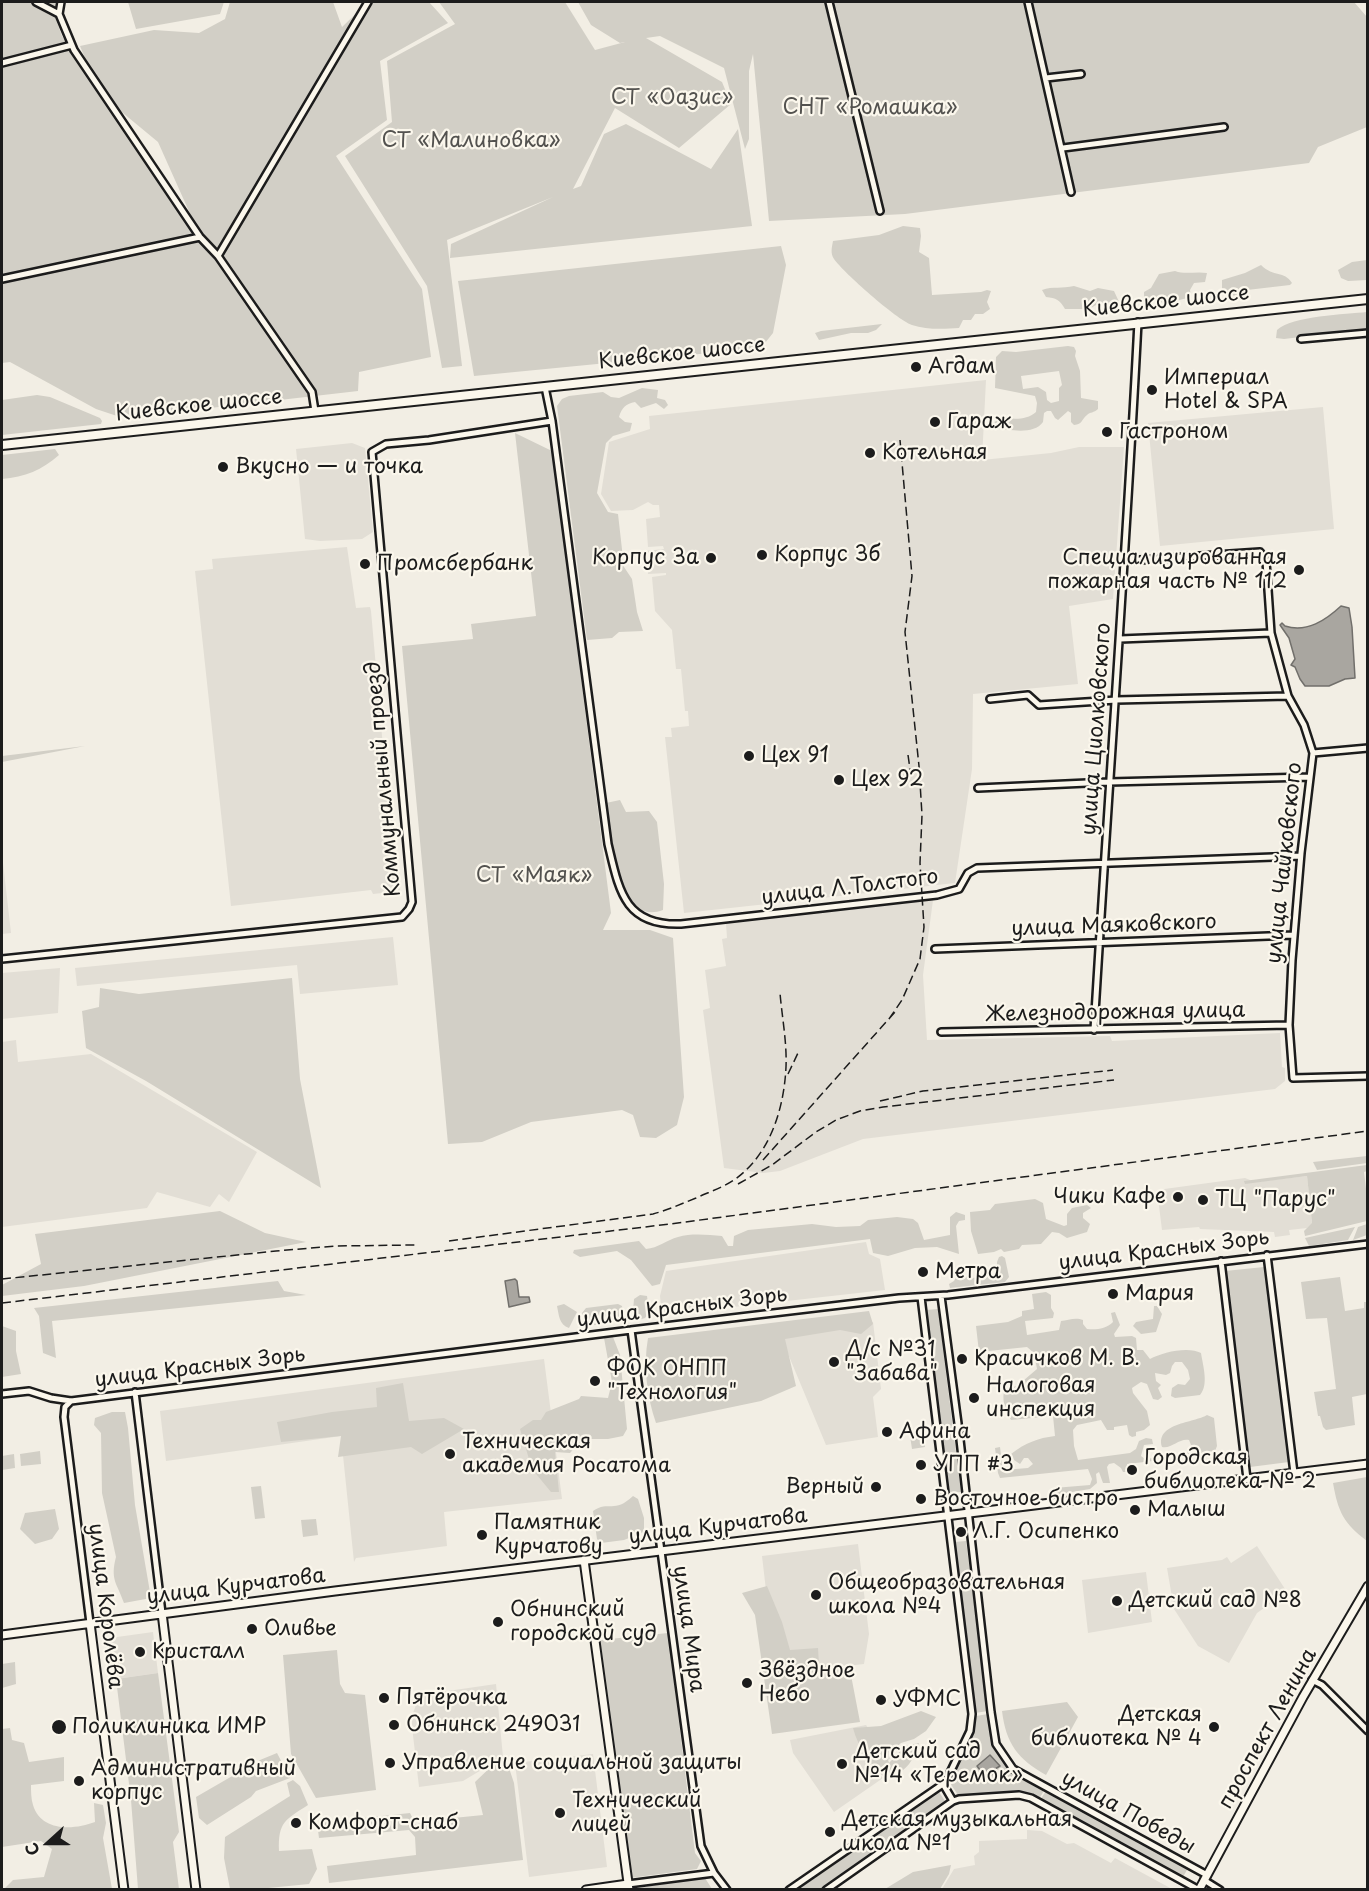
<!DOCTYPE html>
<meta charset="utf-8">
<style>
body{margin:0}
#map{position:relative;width:1369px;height:1891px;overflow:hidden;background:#f2eee4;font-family:"Playpen Sans",sans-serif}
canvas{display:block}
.frame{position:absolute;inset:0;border:3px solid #1c1c1c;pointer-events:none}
.north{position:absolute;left:18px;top:1813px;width:60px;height:60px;-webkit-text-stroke:4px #fbf7ec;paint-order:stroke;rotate:249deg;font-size:16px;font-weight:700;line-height:24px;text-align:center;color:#1c1c1c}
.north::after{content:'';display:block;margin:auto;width:21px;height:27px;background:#1c1c1c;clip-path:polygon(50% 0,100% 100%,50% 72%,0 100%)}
</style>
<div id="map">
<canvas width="1369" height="1891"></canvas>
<div class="frame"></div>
<div class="north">С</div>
</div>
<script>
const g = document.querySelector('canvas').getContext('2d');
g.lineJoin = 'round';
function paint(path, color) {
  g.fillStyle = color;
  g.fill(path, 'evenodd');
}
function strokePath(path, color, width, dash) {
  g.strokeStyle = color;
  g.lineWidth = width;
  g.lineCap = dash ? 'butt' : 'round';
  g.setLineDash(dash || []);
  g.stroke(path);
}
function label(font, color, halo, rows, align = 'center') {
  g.font = font + ' "Playpen Sans",sans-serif';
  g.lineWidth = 4.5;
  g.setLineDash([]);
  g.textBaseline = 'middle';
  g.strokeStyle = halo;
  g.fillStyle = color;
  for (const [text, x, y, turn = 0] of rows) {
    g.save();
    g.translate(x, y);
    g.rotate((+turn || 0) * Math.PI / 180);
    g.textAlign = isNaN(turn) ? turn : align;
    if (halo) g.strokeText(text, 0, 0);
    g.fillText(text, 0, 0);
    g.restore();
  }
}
const built = new Path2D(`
 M986 380 982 460 1051 453 1079 447H1124L1113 599 1069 606 1078 684 973 694 972 769 955 883 822 898 813 896 804 900 684 913 665 737H672L671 728 689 726 688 711H685L681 669H676L672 630 655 611 652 577 666 575V573L648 574 646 551 664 549 663 546 648 547 646 519 660 517 659 505H653L648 502 633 510 611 511 601 494 609 442 650 429 649 416Z
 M1323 407 1334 529 1160 546 1148 423Z
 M352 443 365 448 373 532 362 539 320 541 305 539 296 449Z
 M347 547 356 608 370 607 371 611 382 736 400 891 373 894 371 890 231 906 195 571 213 569 212 559Z
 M2 854 11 933 2 934Z
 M933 900 923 975 927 1040 1110 1036 1112 1041 1280 1033 1282 1067 1285 1068V1081L1275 1089 863 1139 780 1171 763 1173 724 1168 703 1010 710 1008 705 970 726 966 722 939 727 938 726 923Z
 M393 937 398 985 300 994 297 965 77 986 75 968Z
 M60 968 58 1013 2 1019V973Z
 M16 1040 18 1062 91 1054 257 1152 229 1202 219 1194 210 1207 157 1192 147 1208 2 1227V1042Z
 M1307 1176 1312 1224 1307 1228 1289 1230 1290 1235 1275 1237 1274 1232 1200 1229 1199 1227 1162 1230 1157 1190 1245 1178 1255 1182Z
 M866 1242 869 1254 880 1259 885 1290 662 1315 660 1296 666 1271Z
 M873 1322 881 1389 873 1397 878 1437 826 1445 781 1337Z
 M544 1359 562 1499 444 1512 447 1546 356 1558 354 1562 341 1436 166 1461 160 1411Z
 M858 1544 869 1634 864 1664 786 1673 772 1642 762 1556Z
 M1257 1546 1287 1592 1257 1613 1229 1663 1198 1646 1174 1609 1167 1568 1222 1560 1227 1557 1231 1563Z
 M1146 1572 1152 1622 1088 1633 1082 1580Z
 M153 1632 158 1673 116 1679 110 1638Z
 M496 1684 503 1757 463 1781 419 1787 411 1718 420 1695Z
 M866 1725 891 1758 876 1769 883 1778 834 1812 793 1753 790 1740Z
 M593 1754 607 1867 529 1877 515 1763Z
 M1027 1830 1042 1831 1067 1844 1074 1843 1111 1863 1115 1858 1172 1889H942L954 1869 975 1865 974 1856 979 1852V1841L1027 1839Z`);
const green = new Path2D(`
 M2 2H56L55 17 62 36 73 54 131 142 196 227 158 142 100 94 80 46 154 30 199 33 225 19 230 2H333L342 27 368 2H429L448 23 380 61 387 120 336 156 422 289 431 357 359 372 358 391 123 418 96 409 10 362 2 363Z
 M128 2H224L220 14 136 29Z
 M439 2H565L595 50 625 42 620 43 591 25 578 2H1354L1367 17V127L1318 147 1309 163 905 214 769 221 753 54 749 71V139L745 149 724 68 660 36 646 38 722 82 731 104 679 148 615 108 573 189 581 186 604 134 626 124 711 169 738 129 752 226 450 258 451 244 553 197 447 240 462 366 442 368 427 286 345 156 392 122 387 61 455 24Z
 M903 226 920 228 921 236 919 252 929 258 932 295 981 292 987 290 991 291 987 302 990 309 983 314H975L971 320H963L959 328C945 329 926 330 912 325 896 319 844 273 834 259 830 253 832 247 833 241L879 235Z
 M781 246 786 265 773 333 761 348 474 376 458 281Z
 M1367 260V280L1348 281 1341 278 1338 270 1352 262Z
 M1261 265C1274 278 1284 270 1292 283L1290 285 1247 290 1242 296 1226 295 1222 288V280L1245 273Z
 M1175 271C1186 275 1195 271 1207 273L1205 282 1194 283 1190 290 1191 297 1168 303 1144 301V292L1151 288 1159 274Z
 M1074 286 1090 291 1098 288 1114 291 1120 304 1096 305 1089 309H1065C1060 300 1056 298 1046 297L1042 290C1053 286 1062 289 1074 286Z
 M1367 312V329L1284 339 1276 338 1277 330C1292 316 1346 314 1367 312Z
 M882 324 876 330 868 333H851L819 340 815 333 821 331Z
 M1068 346 1074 347 1076 351 1075 356 1080 371 1081 398 1098 401V409C1094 413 1090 412 1087 415 1081 420 1083 424 1074 425L1071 422V413L1068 411 1058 420 1055 418 1051 411H1047L1044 413 1043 422C1034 435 1010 430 996 428L994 424 998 417C1011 419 1026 421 1036 412L1037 403 1035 396 995 388 996 357 1002 351 1016 352ZM1059 371 1062 385 1059 388V401L1051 403 1047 400 1046 392 1038 387 1023 389 1021 376Z
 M642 388 658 390 657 398 665 400 668 405 664 409 656 403 641 408 635 402C626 404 622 407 619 417L625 422 632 423 630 431 613 436 606 443 597 493 608 512 618 514 624 567 632 579 637 612 643 631 619 632 612 638 587 640 557 406 562 399 569 396 603 392 611 397 619 398Z
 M37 395 50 397 100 418 102 421 101 424 2 435V400Z
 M515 433 552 451 611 913 603 930H650L673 938 684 1097 677 1125 656 1138 640 1137 633 1115 622 1110 531 1122 482 1142 448 1144 402 646 473 639 471 624 536 616Z
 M55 449 59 455C42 470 25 477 2 479V455Z
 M85 746 2 762V756Z
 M620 800 626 812 649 811 657 822 664 884 663 910C615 928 609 831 606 803Z
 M292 978 300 1079 321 1188 146 1081 86 1048 82 1011 99 1007 100 988 139 994Z
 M1367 1156V1163L1317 1170 1313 1162Z
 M1367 1165V1171L1364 1172 1367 1197V1221L1305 1236 1304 1231 1312 1223 1307 1176 1245 1184 1244 1181Z
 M1035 1199 1043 1203 1046 1219 1064 1226 1067 1225V1214L1072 1208 1087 1205 1091 1208 1083 1213V1218L1090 1224 1087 1232 1067 1238 1059 1233 1052 1232 1041 1244 1022 1245 1019 1249 1004 1252 1001 1249 994 1252 978 1254 971 1231 970 1212 990 1210 995 1204Z
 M220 1211 265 1233 306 1242 84 1286 2 1296V1285L41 1264 35 1234Z
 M956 1212 965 1215V1220L959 1221 956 1226 959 1254 937 1247 915 1248 888 1256 873 1253 870 1239 666 1265 660 1284 652 1286 631 1260 617 1251 580 1257 573 1253 574 1250 639 1241 646 1249C658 1248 667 1240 678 1237 692 1233 708 1235 722 1236L728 1246H733L734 1236 748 1230 812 1224 836 1227 860 1226 868 1220 897 1217 913 1219 918 1223 924 1240 950 1235V1217Z
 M1367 1224V1235L1353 1240 1358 1227Z
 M1355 1227 1348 1240 1309 1246 1305 1238Z
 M1002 1256 1005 1258 1009 1277 1005 1282 950 1288 949 1284 954 1281 960 1270 963 1276 972 1278 997 1275V1262L999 1257Z
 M1264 1267 1289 1462 1250 1467 1225 1271Z
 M1340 1277 1345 1311 1364 1308V1302H1367V1394L1352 1397 1355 1425 1326 1430 1323 1427 1320 1416H1318L1314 1392 1336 1389 1327 1318 1306 1319 1301 1282Z
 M278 1281 284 1291 306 1295 52 1321 56 1358 43 1353 39 1316 34 1308Z
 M1046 1292 1051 1295V1308L1054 1313 1053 1318 1025 1321 1027 1335 1059 1330 1061 1321C1068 1320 1076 1317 1083 1320V1324L1087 1329C1096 1330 1106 1329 1113 1322L1111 1313 1115 1312 1120 1325 1114 1334 1115 1337 1132 1336 1136 1338 1137 1350H1143L1150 1359C1162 1352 1189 1346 1201 1353 1203 1366 1209 1385 1200 1395L1175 1398 1171 1396 1172 1388 1178 1384 1185 1385 1190 1379 1188 1370 1182 1362H1175L1172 1366 1170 1373 1166 1375 1155 1373 1156 1381 1161 1385 1158 1388 1162 1397 1158 1400 1153 1399 1147 1384 1141 1382 1132 1388 1133 1393 1147 1411 1150 1425 1144 1430 1136 1432V1436L1132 1437 1129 1435 1127 1425 1114 1427V1430H1107L1101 1420 1077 1425 1073 1430 1074 1446 1078 1460 1130 1453 1136 1449 1139 1441 1146 1438 1152 1439 1153 1444 1144 1445 1141 1456 1145 1459 1153 1458V1461L1127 1464V1472H1123L1121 1468 1114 1463 1109 1464 1107 1467 1110 1483H1103L1099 1472 1096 1474 1097 1483 1090 1489 1054 1495V1488L1090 1485 1092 1479 1088 1469 1000 1478 998 1473 995 1448 1000 1447 1003 1470 1028 1468 1033 1464 1028 1458H1024L1020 1464 1014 1460 1011 1454C1025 1443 1038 1438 1055 1436L1053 1416 1011 1420C1005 1411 1001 1398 1005 1388L1017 1386 1037 1369 1034 1353 1027 1347 979 1352 976 1326 1008 1322 1022 1316V1311L1034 1309 1032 1294Z
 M640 1295 647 1296 649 1312 645 1318 638 1320 633 1312 634 1299Z
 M564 1304 577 1312 569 1328C559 1325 559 1315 557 1306Z
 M618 1304 622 1306 624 1319 622 1321 588 1326 585 1324 582 1313 586 1308Z
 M1154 1306H1157L1162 1314 1156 1332 1141 1334 1133 1326 1136 1322 1153 1319Z
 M938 1309 961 1492 948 1493 926 1310Z
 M869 1311 873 1324 861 1334 840 1330 785 1339 796 1386 761 1401 656 1423C647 1397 643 1366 648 1338Z
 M2 1326 16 1331V1351L21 1374 2 1377Z
 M613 1337 620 1355 627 1429 623 1436 608 1439H583L570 1453 555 1452 559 1492H551L532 1469 520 1429 533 1420H541L546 1412 579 1399 581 1396 608 1398 612 1382 604 1338Z
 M403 1383 409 1421 444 1418 464 1429 422 1454 411 1447 338 1457 341 1436 281 1442 277 1422 332 1412 377 1407 376 1388Z
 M112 1412H125L128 1428 135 1505 151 1598 124 1603C117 1583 110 1580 116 1557L102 1493 101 1433 94 1425 95 1418Z
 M1207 1415 1214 1418 1217 1446 1215 1451 1188 1455 1187 1451 1191 1445 1189 1440C1179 1438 1172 1449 1162 1447 1155 1423 1194 1423 1207 1415Z
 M923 1435 925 1447 912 1449 910 1436Z
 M40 1451 41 1464 21 1466 20 1454Z
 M14 1454 15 1468 2 1470V1456Z
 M1367 1477H1368L1367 1541C1344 1524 1338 1512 1333 1483Z
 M261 1486 265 1518 255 1519 251 1487Z
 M633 1496 638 1499 644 1518V1532L624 1540 601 1543 597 1539 593 1511C609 1500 614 1514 633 1496Z
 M55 1509 59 1529 52 1539 35 1544 20 1529 25 1513Z
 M316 1519 318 1535 303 1537 301 1520Z
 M966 1541 988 1711 975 1713 954 1542Z
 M767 1586 782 1622 790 1650 818 1648 819 1665 850 1670 860 1722 772 1734 755 1615 742 1593Z
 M668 1633 695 1853 701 1861 697 1869 630 1878 600 1640Z
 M337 1650 340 1684 345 1693 365 1695 376 1790 316 1798 291 1754 283 1655Z
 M15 1662 16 1684 2 1688V1664Z
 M158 1673 179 1832 173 1842 179 1889H138L131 1800 116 1679Z
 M1067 1702 1078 1717 1046 1775C1018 1759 1006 1744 1002 1711Z
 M921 1711 936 1717 926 1731 914 1739 901 1743 887 1756 889 1763 905 1746 919 1743C913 1762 906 1773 885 1778 871 1764 858 1748 853 1728L881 1726Z
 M988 1714 994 1746 1009 1769 1045 1789 1039 1799 1021 1792 958 1795 950 1783 975 1725 976 1716Z
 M10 1728 12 1740 24 1743 29 1762 64 1757V1781L31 1785C31 1791 31 1799 33 1805 41 1832 74 1830 95 1822L94 1803 103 1805 106 1823 103 1838 112 1889H4L13 1880 44 1877 52 1849 41 1841 2 1847V1729Z
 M277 1753 290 1778 256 1791 251 1797 207 1825 199 1818 196 1797 260 1760Z
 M497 1761 507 1762 514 1783 523 1860 329 1883 327 1866 416 1855 415 1837 409 1830 319 1838 317 1823 410 1813 416 1825 424 1821 483 1815 475 1782Z
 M293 1780 300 1786 308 1805C285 1820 278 1822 279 1851L312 1849 317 1869 309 1884 258 1889H230L224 1858 225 1837 290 1796 287 1783Z
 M1046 1791 1188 1868 1182 1879 1040 1800Z
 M939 1792 947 1804 822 1889 797 1890Z
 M951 1865 949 1874 940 1889H885L913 1872Z
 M705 1878 712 1889H637V1888Z`);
const water = new Path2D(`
 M1341 606 1349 608 1352 627 1355 678 1345 679 1329 686H1305L1300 679 1295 667 1291 665 1295 659 1289 638 1280 625 1282 623 1285 626C1307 633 1326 620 1341 606Z
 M515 1279 517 1281 519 1297H529L530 1302 509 1307 505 1281Z
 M990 1755 1000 1766 995 1769 996 1772 986 1778 977 1766Z`);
const minor = new Path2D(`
 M36 2 59 14 61 2
 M829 2 880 211
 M1028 2 1071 192
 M59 14 74 50 200 237 218 256 312 392 315 411
 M2 63 72 45
 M1046 78 1081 74
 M1063 148 1224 127
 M218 256 368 2
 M2 279 200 237
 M1301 339 1368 333
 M545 387 552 421 608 844C619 890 624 926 681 924L937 895 959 889 968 873 977 868 1300 856
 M1125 561 1260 552 1266 561 1271 633 1288 696 1304 725 1313 753 1301 853 1292 960 1289 1025 1293 1078 1368 1076
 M1120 639 1271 633
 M990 699 1028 695 1039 705 1116 700 1288 696
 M1313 753 1368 748
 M978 788 1109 782 1309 777
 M935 949 1294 935
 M2 959 402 917 409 909 412 902 372 452 386 444 429 440 552 421
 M1094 1030C1108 794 1126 558 1138 322
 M941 1032 1289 1025
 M1267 1255 1294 1473
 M1221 1261 1247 1479
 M941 1296 959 1431 991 1712 996 1744 1013 1769 1207 1875
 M631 1330 701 1846 714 1873 727 1890
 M135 1392 162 1613
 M2 1394 29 1391 51 1398 71 1401 631 1330 899 1298 948 1295 1368 1244
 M71 1401 65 1407 64 1417 90 1623
 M1312 1680 1322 1685 1368 1731
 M943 1784 953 1801
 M1204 1880 1220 1890
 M628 1884 714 1873
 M789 1890 943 1784 947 1779 970 1731 972 1714 921 1297
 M826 1890 953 1801 959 1799 1019 1795 1031 1798 1199 1890`);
const major = new Path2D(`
 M584 1560 629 1890
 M162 1613 196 1890
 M90 1623 124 1890
 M2 1635 335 1591 1368 1464
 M586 1890 628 1884
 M1199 1890 1303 1697 1368 1586`);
const highway = new Path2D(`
 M2 445 1368 299`);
const rail = new Path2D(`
 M908 755 911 776
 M889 1019 902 1000 920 959 924 927 920 863 922 815 919 766 905 632 912 576 900 440
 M788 1074 798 1053
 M880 1101 923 1091 1113 1070
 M763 1160 895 1012
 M738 1184 772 1165 816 1132 836 1120 860 1111 883 1107 1114 1080
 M449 1241 653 1214C668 1210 681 1204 696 1198 709 1192 722 1188 734 1180 770 1155 784 1109 786 1067 787 1042 782 1017 780 993
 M2 1279 276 1251 335 1246 415 1245
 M2 1303 670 1224 1368 1131`);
const markers = [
 [916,367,6,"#1c1c1c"],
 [1152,390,6,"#1c1c1c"],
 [935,422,6,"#1c1c1c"],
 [1107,432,6,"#1c1c1c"],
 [870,453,6,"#1c1c1c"],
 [223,467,6,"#1c1c1c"],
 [762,555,6,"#1c1c1c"],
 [711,558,6,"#1c1c1c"],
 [365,564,6,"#1c1c1c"],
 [1299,570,6,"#1c1c1c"],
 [749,756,6,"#1c1c1c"],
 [839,780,6,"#1c1c1c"],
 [1178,1197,6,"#1c1c1c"],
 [1203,1200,6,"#1c1c1c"],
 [923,1272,6,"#1c1c1c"],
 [1113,1294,6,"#1c1c1c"],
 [962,1359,6,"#1c1c1c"],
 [834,1362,6,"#1c1c1c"],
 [595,1381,6,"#1c1c1c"],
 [974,1398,6,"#1c1c1c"],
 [887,1432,6,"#1c1c1c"],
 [450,1454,6,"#1c1c1c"],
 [921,1465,6,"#1c1c1c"],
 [1132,1470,6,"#1c1c1c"],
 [876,1487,6,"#1c1c1c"],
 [921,1499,6,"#1c1c1c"],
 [1135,1510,6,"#1c1c1c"],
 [961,1532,6,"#1c1c1c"],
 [482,1535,6,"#1c1c1c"],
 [816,1595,6,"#1c1c1c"],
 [1117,1601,6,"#1c1c1c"],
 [498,1622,6,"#1c1c1c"],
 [252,1629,6,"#1c1c1c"],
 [140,1652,6,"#1c1c1c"],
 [747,1683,6,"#1c1c1c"],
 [384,1698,6,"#1c1c1c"],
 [881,1700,6,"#1c1c1c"],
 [394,1725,6,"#1c1c1c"],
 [59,1727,8,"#1c1c1c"],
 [1214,1727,6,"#1c1c1c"],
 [390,1763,6,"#1c1c1c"],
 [842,1764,6,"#1c1c1c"],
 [79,1781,6,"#1c1c1c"],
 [560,1813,6,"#1c1c1c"],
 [296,1823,6,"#1c1c1c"],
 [830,1832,6,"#1c1c1c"]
];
const parkNames = [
 ["СТ «Оазис»",672,98],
 ["СНТ «Ромашка»",870,108],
 ["СТ «Малиновка»",471,141],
 ["СТ «Маяк»",534,876]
];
const streetNames = [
 ["Киевское шоссе",1166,302,-6],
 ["Киевское шоссе",682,354,-6],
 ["Киевское шоссе",199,406,-6],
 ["улица Циолковского",1097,729,-86],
 ["Коммунальный проезд",384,779,-95],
 ["улица Чайковского",1285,863,-84],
 ["улица Л.Толстого",850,888,-7],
 ["улица Маяковского",1114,926,-2],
 ["Железнодорожная улица",1115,1013,-1],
 ["улица Красных Зорь",1164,1251,-7],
 ["улица Красных Зорь",682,1308,-7],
 ["улица Красных Зорь",200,1368,-7],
 ["улица Курчатова",718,1527,-7],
 ["улица Курчатова",236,1587,-7],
 ["улица Королёва",105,1606,83],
 ["улица Мира",688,1629,82],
 ["проспект Ленина",1268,1729,-61],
 ["улица Победы",1128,1813,29]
];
const poiNames = [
 ["Агдам",928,367],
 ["Империал",1164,378],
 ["Hotel & SPA",1164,402],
 ["Гараж",947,422],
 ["Гастроном",1119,432],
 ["Котельная",882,453],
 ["Вкусно — и точка",235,467],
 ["Корпус 3б",774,555],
 ["Корпус 3a",699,558,"right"],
 ["Специализированная",1287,558,"right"],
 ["пожарная часть № 112",1287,582,"right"],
 ["Промсбербанк",377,564],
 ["Цех 91",761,756],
 ["Цех 92",851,780],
 ["Чики Кафе",1166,1197,"right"],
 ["ТЦ \"Парус\"",1215,1200],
 ["Метра",935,1272],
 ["Мария",1125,1294],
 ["Д/с №31",846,1350],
 ["\"Забава\"",846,1374],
 ["Красичков М. В.",974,1359],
 ["ФОК ОНПП",607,1369],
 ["\"Технология\"",607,1393],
 ["Налоговая",986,1386],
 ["инспекция",986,1410],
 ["Афина",899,1432],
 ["Техническая",462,1442],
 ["академия Росатома",462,1466],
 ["Городская",1144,1458],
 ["библиотека № 2",1144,1482],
 ["УПП #3",933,1465],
 ["Верный",864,1487,"right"],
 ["Восточное бистро",933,1499],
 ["Малыш",1147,1510],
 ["Памятник",494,1523],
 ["Курчатову",494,1547],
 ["Л.Г. Осипенко",973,1532],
 ["Общеобразовательная",828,1583],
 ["школа №4",828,1607],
 ["Детский сад №8",1129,1601],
 ["Обнинский",510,1610],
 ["городской суд",510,1634],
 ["Оливье",264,1629],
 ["Кристалл",152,1652],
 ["Звёздное",759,1671],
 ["Небо",759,1695],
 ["Пятёрочка",396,1698],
 ["УФМС",893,1700],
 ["Детская",1202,1715,"right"],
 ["библиотека № 4",1202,1739,"right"],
 ["Обнинск 249031",406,1725],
 ["Поликлиника ИМР",72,1727],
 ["Детский сад",854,1752],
 ["№14 «Теремок»",854,1776],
 ["Управление социальной защиты",402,1763],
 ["Административный",91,1769],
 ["корпус",91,1793],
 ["Технический",572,1801],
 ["лицей",572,1825],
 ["Детская музыкальная",842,1820],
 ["школа №1",842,1844],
 ["Комфорт-снаб",308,1823]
];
paint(built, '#e2ded5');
paint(green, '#d2cfc6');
paint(water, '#a9a6a0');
strokePath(water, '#716f6b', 1.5);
strokePath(minor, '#1c1c1c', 10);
strokePath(major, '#1c1c1c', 11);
strokePath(highway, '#1c1c1c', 12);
strokePath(minor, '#fbf7ec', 5);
strokePath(major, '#fbf7ec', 7);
strokePath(highway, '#fbf7ec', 8);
strokePath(rail, '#1c1c1c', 1.5, [9, 4.5]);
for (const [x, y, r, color] of markers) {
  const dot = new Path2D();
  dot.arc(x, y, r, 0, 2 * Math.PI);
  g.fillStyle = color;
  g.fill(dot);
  strokePath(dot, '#fbf7ec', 2);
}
label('21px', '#53524f', '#fbf7ec', parkNames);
label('21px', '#1c1c1c', '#fbf7ec', streetNames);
label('21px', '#1c1c1c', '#fbf7ec', poiNames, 'left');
</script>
